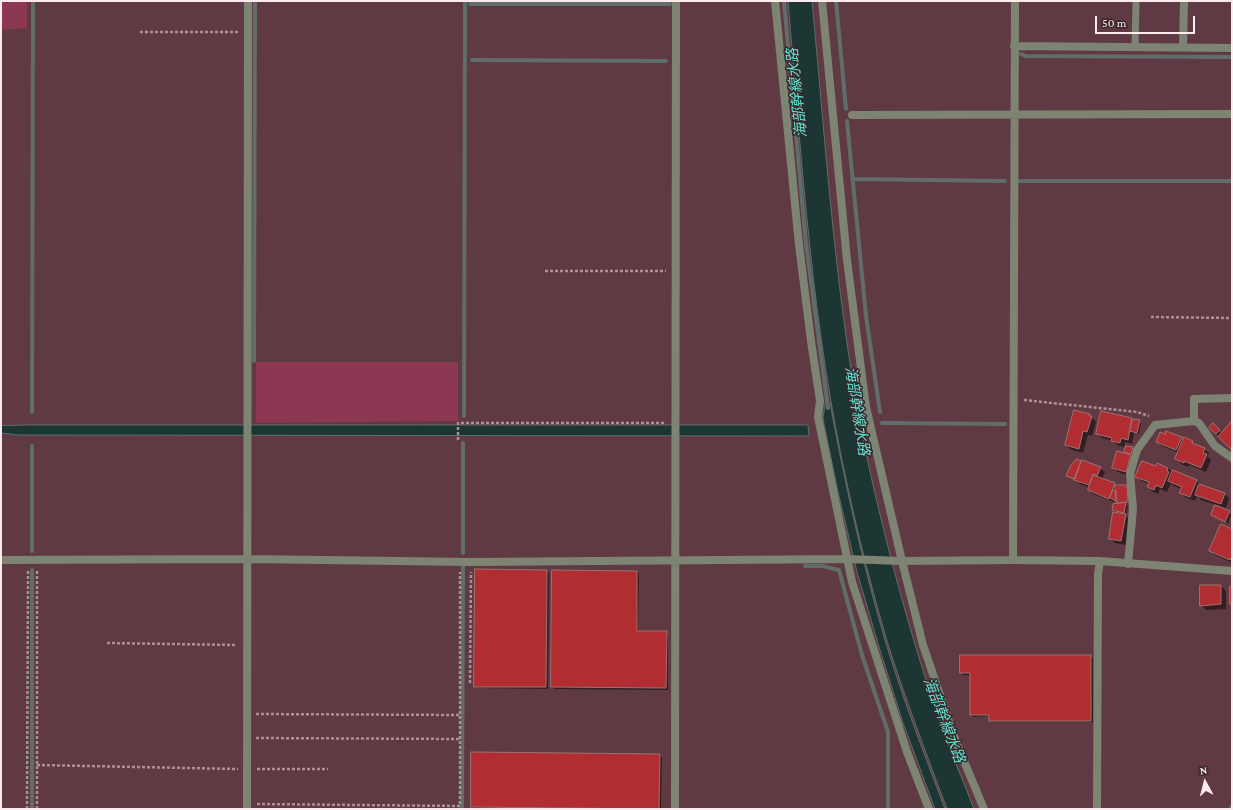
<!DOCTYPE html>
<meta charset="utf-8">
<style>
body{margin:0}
#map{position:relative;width:1233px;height:810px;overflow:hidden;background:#603a43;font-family:"Crimson Pro",serif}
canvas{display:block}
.frame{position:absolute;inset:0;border:2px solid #ffebef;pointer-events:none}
.north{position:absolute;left:1185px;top:762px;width:40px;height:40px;-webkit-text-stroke:3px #39272b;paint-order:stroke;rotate:353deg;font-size:11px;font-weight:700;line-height:16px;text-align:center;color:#ffebef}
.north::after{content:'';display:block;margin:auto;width:14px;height:18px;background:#ffebef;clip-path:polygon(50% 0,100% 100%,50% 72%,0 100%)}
.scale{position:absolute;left:1095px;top:16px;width:100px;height:18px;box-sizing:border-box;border:2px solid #ffebef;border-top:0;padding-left:5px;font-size:12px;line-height:14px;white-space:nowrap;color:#ffebef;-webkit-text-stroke:3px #39272b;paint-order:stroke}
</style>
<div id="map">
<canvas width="1233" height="810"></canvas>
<div class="frame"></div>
<div class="north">N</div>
<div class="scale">50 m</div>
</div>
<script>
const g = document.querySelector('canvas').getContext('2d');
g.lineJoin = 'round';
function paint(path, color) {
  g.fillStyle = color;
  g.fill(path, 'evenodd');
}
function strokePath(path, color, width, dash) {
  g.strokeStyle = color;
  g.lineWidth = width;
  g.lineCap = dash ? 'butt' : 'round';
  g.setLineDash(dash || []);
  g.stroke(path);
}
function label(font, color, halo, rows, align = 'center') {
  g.font = font + ' "Crimson Pro","Noto Sans JP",serif';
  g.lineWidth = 3;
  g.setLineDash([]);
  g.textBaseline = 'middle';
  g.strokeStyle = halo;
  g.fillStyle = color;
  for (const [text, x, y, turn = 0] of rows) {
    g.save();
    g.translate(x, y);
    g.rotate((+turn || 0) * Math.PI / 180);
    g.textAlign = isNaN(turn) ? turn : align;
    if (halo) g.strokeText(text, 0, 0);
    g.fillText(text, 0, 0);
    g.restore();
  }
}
const green = new Path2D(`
 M1 1H27V28L1 30Z
 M256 362H458V421L256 423Z`);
const water = new Path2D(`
 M788 1H812C827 157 836 314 869 467 887 549 909 629 935 708 946 742 961 775 974 809H947C926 753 905 698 887 641 872 590 859 539 848 488 812 328 802 164 788 1Z
 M830 403C845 483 862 562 885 640 902 697 924 753 945 809H935L903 723 879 647 857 572 838 492 823 419 825 404Z
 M25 425H808L809 436 19 435 1 433V426Z`);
const shadow = new Path2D(`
 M1089 415 1096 422 1092 436 1088 435 1083 453 1070 449 1066 445Z
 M1132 418 1141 423 1139 434 1134 433 1132 444 1125 442 1124 447 1117 445 1113 441 1102 438 1097 434Z
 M1232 423V449L1210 428 1213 425 1222 434Z
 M1166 435 1181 438 1184 441 1192 442 1197 446 1204 449 1209 453 1207 456 1211 460 1206 472 1189 465 1188 467 1181 464 1176 459 1179 453 1162 446 1157 442Z
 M1132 448 1134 450 1133 456 1129 455 1135 460 1130 476 1118 472 1113 468 1128 455 1125 452Z
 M1077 460 1082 463 1100 468 1105 472 1102 479 1115 484 1117 486 1129 488 1130 503 1125 504 1128 506 1126 514H1124L1130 520 1126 545 1115 543 1110 538 1117 514 1113 510 1120 505 1115 501 1114 502 1093 494 1089 490 1090 488 1080 484 1076 480 1068 475ZM1095 469 1091 484 1088 483Z
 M1156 468H1168L1173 473 1174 471 1197 481 1202 486 1224 494 1229 498 1226 508 1201 500 1197 495 1195 501 1185 497 1180 492 1182 489 1174 486 1171 483 1167 492 1160 489 1158 494 1153 492 1148 487 1149 484 1141 481 1136 476Z
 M1229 512 1231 514 1228 523 1212 515Z
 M1232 530V563L1215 555 1210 551Z
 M547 571 549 573 548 689 477 688 475 686Z
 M637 572 639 574 638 632H666L668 634V690L554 689 552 687Z
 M1201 586H1221L1226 591V609L1206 610 1201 605Z
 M1091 656 1093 658V722H992L990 720V716L973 717 971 714V675H963L961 672Z
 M659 755 662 757 661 809H474L472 806Z`);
const stream = new Path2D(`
 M784 1 806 244 828 408
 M836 1 846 109
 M470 4H670
 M1021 54 1026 56 1232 57
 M472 60 666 61
 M847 121 866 316 880 412
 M853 179 1005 181
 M1019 181H1232
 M254 361 255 1
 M32 412 33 1
 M464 416 465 1
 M882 423 1005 424
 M32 446V551
 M463 553V443
 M805 566H822L839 570 862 655 888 732V809
 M32 809V570
 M462 809 463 567
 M1231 809 1232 806`);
const building = new Path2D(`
 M1074 410 1090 414 1089 416H1092L1087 432 1083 431 1079 449 1065 445Z
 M1101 411 1132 418 1128 440 1121 438 1120 443 1111 441 1112 438 1096 434Z
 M1133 419 1140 420 1137 433 1130 431Z
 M1232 421V450L1218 437Z
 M1213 423 1220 430 1216 434 1209 428Z
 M1166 431 1182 437 1176 450 1156 442 1160 432 1165 434Z
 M1184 437 1193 441 1192 443 1205 448 1203 453 1207 454 1201 468 1184 461V463L1175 459Z
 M1126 446 1133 447 1131 454 1124 452Z
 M1117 451 1131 455 1126 472 1112 468Z
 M1077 459 1081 461 1075 479 1066 476 1071 465Z
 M1082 460 1101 467 1097 476 1093 474 1089 485 1074 480Z
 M1142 461 1156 466 1157 463 1168 468 1167 471 1169 472 1162 488 1156 485 1154 490 1147 487 1149 482 1135 477Z
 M1173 470 1197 480 1190 497 1179 493 1182 487 1168 481Z
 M1093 475 1115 483 1109 499 1088 490Z
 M1199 484 1225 493 1221 504 1195 495Z
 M1115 485H1127L1128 502 1117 503Z
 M1113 490 1116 491V501L1110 498Z
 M1126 503 1124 513 1112 510 1113 504Z
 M1215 505 1230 511 1225 522 1211 515Z
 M1113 512 1126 514 1121 541 1109 539Z
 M1221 524 1232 529V556L1230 560 1209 551Z
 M475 569 547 570 546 687H474Z
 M552 570 637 571V631H667L666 688 551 687Z
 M1200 585H1221V604L1200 606Z
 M1230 586H1232V604H1230Z
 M960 655H1091V721H989V715H970V673H960Z
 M471 752 660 754 659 809 471 807Z`);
const path = new Path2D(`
 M140 32H239
 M545 271H666
 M1151 317 1232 318
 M1024 400 1137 412 1149 416
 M458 440V423H666
 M107 643 237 645
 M470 683 471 572
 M256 714 460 715
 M256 738 460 739
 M37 765 238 769
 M257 769H328
 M257 804 460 806V572
 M27 809 28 569
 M37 809V570`);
const service = new Path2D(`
 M1135 47 1136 1`);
const minor = new Path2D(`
 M775 1 799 245 811 341 820 401 818 417 852 582 907 752 929 809
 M822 1 847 260 866 407 902 561 923 645 956 742 984 809
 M1014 46 1232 48
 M1183 47 1184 1
 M852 115 1232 114
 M1194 421V399L1232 398
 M1 560 247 559 471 562 847 559 902 561 1013 560 1100 561 1232 571
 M1013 560 1015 1
 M1128 564 1133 509 1130 474 1137 450 1155 425 1194 421 1199 423 1215 446 1232 458
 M247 809 248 1
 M675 809 676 1
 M1097 809 1098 574 1100 561`);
const waterNames = [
 ["海部幹線水路",797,93,-96],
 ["海部幹線水路",857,411,81],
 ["海部幹線水路",944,720,69]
];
paint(green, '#8c3852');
paint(water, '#1c3733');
strokePath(water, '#606d6b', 1);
paint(shadow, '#0007');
strokePath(stream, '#606d6b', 4);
paint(building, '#b12d32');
strokePath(building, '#9e736f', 1);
strokePath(path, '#ad9096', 2.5, [3, 2]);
strokePath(service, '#7e8474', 7);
strokePath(minor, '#7e8474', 8);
label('italic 15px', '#5de3d2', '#39272b', waterNames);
</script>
